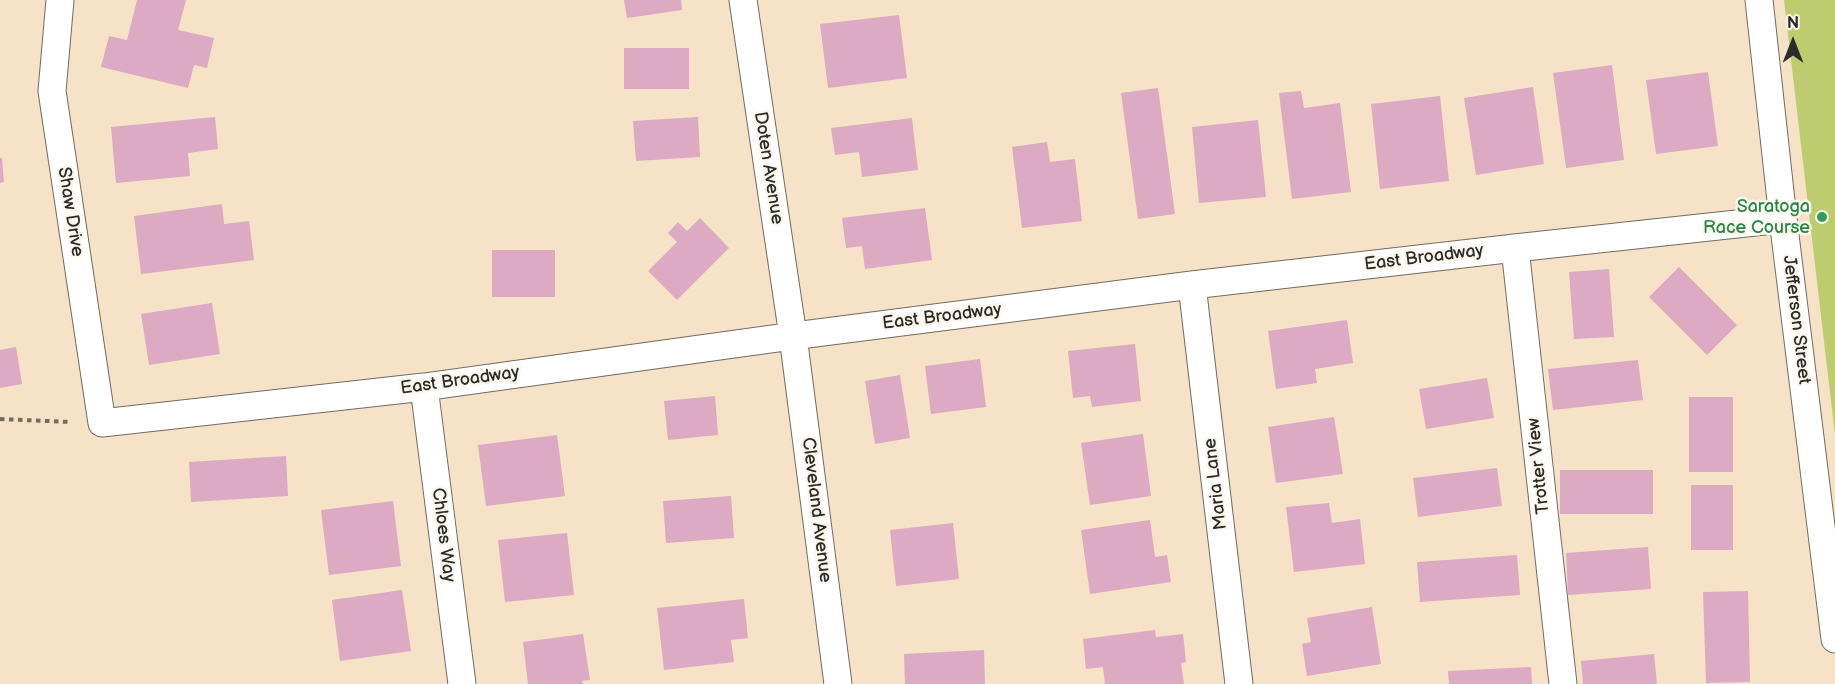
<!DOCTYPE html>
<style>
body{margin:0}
#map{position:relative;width:1835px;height:684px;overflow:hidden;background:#f5e2c7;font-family:"Balsamiq Sans",sans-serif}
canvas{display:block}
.north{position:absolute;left:1763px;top:12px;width:60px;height:60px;-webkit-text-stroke:4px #fbf7ec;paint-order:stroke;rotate:0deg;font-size:16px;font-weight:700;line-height:24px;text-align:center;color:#2b2b2b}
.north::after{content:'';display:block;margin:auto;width:21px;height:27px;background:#2b2b2b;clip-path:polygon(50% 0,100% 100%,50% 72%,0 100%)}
</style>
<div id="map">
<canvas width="1835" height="684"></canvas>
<div class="north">N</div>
</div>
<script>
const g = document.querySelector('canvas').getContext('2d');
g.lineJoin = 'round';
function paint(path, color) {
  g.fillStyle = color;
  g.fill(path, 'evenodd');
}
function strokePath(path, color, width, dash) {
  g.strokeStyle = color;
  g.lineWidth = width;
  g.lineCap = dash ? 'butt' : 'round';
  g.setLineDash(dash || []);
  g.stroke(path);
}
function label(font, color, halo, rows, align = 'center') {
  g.font = font + ' "Balsamiq Sans",sans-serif';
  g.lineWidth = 5;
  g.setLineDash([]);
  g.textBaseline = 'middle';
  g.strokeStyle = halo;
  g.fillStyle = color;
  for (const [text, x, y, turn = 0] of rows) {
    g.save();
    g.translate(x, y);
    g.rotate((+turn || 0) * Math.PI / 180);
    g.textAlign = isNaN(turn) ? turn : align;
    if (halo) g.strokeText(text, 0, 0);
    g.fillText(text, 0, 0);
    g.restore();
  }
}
const green = new Path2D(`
 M1784 0H1835V435Z`);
const building = new Path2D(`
 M137 0H186L178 30 214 38 207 68 194 65 188 88 101 67 109 36 127 40Z
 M624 0H681L682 10 627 18Z
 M899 15 907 78 828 88 820 24Z
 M624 48H689V89H624Z
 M1612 65 1624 160 1566 168 1553 73Z
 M1708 72 1718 146 1656 154 1646 80Z
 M1533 87 1544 164 1476 175 1464 98Z
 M1158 88 1175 214 1138 219 1121 93Z
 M1301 91 1304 108 1340 103 1351 192 1292 199 1279 93Z
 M1440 96 1449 181 1380 189 1371 104Z
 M215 117 218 149 188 153 190 176 116 183 111 127Z
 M698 117 700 157 636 161 633 121Z
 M912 118 918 170 862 177 859 152 835 155 831 128Z
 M1258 120 1266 197 1199 203 1192 127Z
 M1047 142 1050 162 1075 159 1082 221 1022 228 1012 147Z
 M0 158H2L4 182 0 183Z
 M222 204 224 224 249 221 254 260 141 274 134 216Z
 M925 208 932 260 865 269 862 246 846 248 842 218Z
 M700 218 729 248 677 300 648 271 677 242 668 233 678 222 687 231Z
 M492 250H555V297H492Z
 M1679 267 1737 325 1707 355 1649 297Z
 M1609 269 1614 337 1574 339 1569 272Z
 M212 303 220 354 149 365 141 314Z
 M1347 320 1353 363 1315 369 1317 383 1276 389 1268 331Z
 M1135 344 1141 401 1092 407 1090 396 1073 398 1068 351Z
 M16 347 22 384 0 388V350Z
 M980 359 986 407 931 414 925 366Z
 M1638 360 1643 400 1553 410 1548 369Z
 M900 375 910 438 875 444 865 381Z
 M1487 378 1494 418 1426 429 1419 389Z
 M715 396 718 435 668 440 664 401Z
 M1689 397H1733V472H1689Z
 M1334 417 1343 474 1276 483 1268 427Z
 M1143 434 1151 496 1090 505 1081 443Z
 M557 435 565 496 486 506 478 445Z
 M286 456 288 496 191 502 189 462Z
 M1497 468 1502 506 1418 517 1413 478Z
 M1560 470H1653V514H1560Z
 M1691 485H1733V550H1691Z
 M731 496 734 538 666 543 663 501Z
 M393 501 401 566 329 575 321 510Z
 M1329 503 1332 523 1360 519 1365 564 1294 572 1286 507Z
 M1150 520 1155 557 1167 555 1171 582 1090 594 1081 530Z
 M953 523 959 579 896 586 890 530Z
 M567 533 574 595 505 602 498 540Z
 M1648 547 1651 589 1568 595 1566 553Z
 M1517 555 1520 595 1420 602 1417 562Z
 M402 590 411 651 340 661 332 600Z
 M1748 591 1750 682 1706 683 1703 592Z
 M744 599 748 638 731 640 734 662 664 670 657 608Z
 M1372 607 1381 664 1307 676 1302 644 1311 642 1307 618Z
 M1155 630 1156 637 1183 634 1186 662 1181 663 1184 684H1105L1103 667 1086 669 1083 639Z
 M583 634 590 680 582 681 583 684H528L523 642Z
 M984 650 985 684H905L904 654Z
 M1654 654 1657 684H1583L1581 661Z
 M1531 667 1532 684H1449L1448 671Z`);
const path = new Path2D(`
 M0 419 71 422`);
const minor = new Path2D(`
 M60 0 52 91 102 423 424 387 793 336 1192 285 1515 248 1783 219
 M743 0 793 336 838 684
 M1759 0 1783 219 1835 639
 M1515 248 1563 684
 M1192 285 1239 684
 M424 387 462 684`);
const markers = [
 [1822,217,6,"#2e9e5b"]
];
const streetNames = [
 ["Doten Avenue",768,168,81],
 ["Shaw Drive",70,212,81],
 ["East Broadway",1424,258,-7],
 ["East Broadway",942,317,-7],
 ["Jefferson Street",1796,320,83],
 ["East Broadway",460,381,-8],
 ["Trotter View",1539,466,-96],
 ["Maria Lane",1216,484,-97],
 ["Cleveland Avenue",816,510,83],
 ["Chloes Way",443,535,83]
];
const leisureNames = [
 ["Saratoga",1810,207],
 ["Race Course",1810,228]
];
paint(green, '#bdcc6f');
paint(building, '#dcaac2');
strokePath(minor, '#726b62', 29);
strokePath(path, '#726b62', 4, [4.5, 4.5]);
strokePath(minor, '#fff', 27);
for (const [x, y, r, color] of markers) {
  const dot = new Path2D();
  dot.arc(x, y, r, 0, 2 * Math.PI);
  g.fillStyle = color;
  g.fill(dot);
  strokePath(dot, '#fbf7ec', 2);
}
label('18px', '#2b2b2b', '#fbf7ec', streetNames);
label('18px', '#27864d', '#fbf7ec', leisureNames, 'right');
</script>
